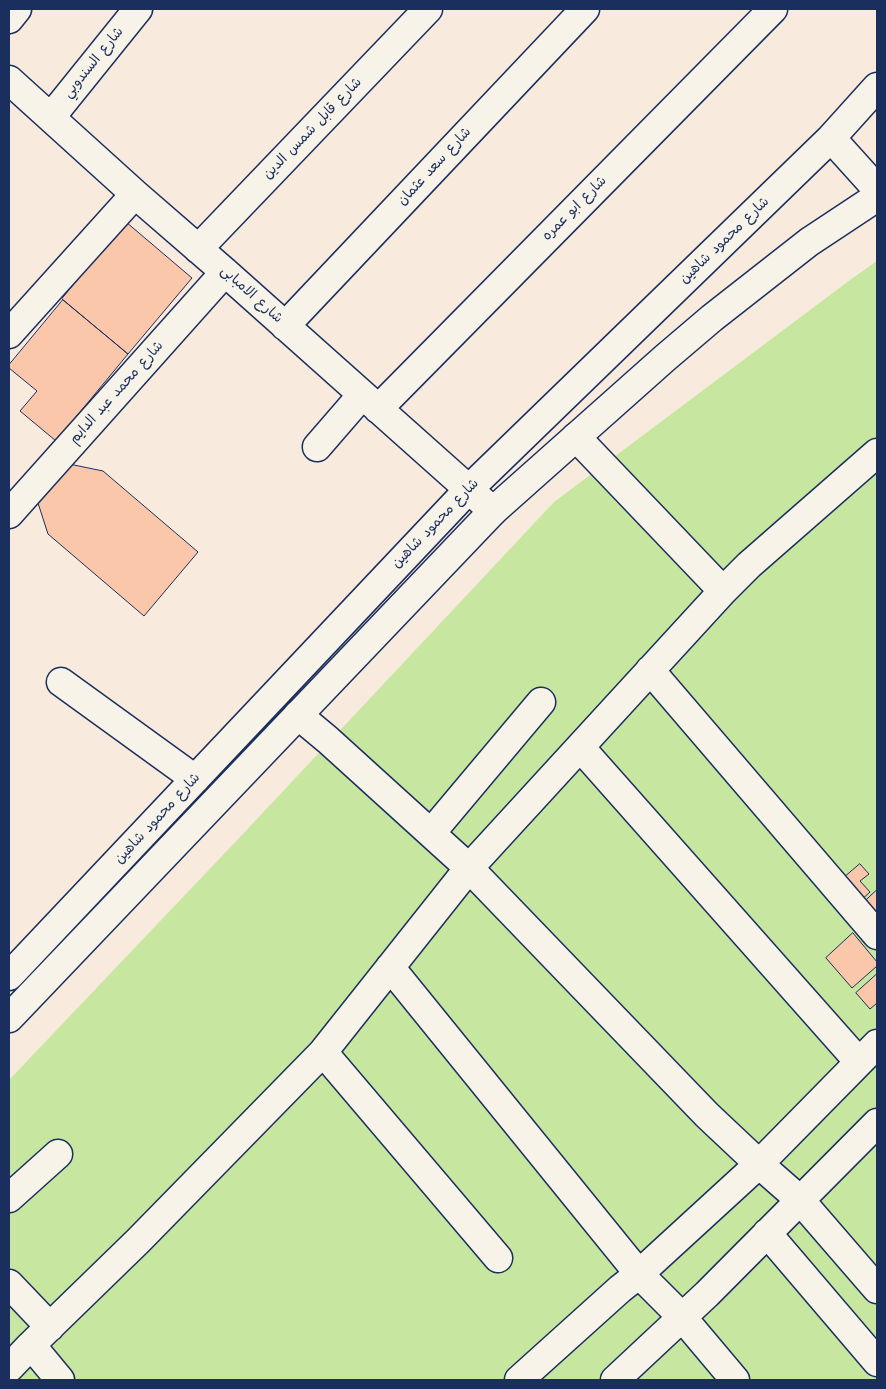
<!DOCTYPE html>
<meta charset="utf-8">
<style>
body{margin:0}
#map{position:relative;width:886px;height:1389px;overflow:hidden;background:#f8eadc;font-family:"Architects Daughter",sans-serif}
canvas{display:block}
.frame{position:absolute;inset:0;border:10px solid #1b2f5e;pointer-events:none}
</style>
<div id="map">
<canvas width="886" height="1389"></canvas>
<div class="frame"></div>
</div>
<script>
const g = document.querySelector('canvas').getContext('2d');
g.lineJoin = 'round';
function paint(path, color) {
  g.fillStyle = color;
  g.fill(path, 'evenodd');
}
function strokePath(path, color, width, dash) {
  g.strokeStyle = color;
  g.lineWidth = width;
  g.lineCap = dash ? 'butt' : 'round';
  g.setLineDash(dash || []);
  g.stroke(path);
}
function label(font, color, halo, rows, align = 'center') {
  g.font = font + ' "Architects Daughter","Playpen Sans Arabic",sans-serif';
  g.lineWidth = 4.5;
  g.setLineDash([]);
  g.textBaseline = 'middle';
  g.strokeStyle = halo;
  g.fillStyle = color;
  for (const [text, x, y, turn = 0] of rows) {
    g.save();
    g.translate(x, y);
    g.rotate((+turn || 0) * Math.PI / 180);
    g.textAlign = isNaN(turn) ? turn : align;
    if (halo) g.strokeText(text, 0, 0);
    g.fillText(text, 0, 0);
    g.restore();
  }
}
const green = new Path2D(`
 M877 261V1380H9V1080L241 836 554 502 850 280Z`);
const building = new Path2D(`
 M126 222 192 278 128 354 62 299Z
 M63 300 128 354 56 441 20 411 37 391 9 368V365Z
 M69 464 103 471 198 552 144 616 48 534 38 503Z
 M860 864 869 874 860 881 870 892 859 902 840 881Z
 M877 890V922L861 905Z
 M853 933 877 962V966L852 988 826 958Z
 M877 974V1003L870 1009 856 993Z`);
const minor = new Path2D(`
 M9 19 17 9
 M9 80 135 194 225 272 493 511
 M51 117 138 9
 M198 249 428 9
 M285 326 585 9
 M9 334 135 194
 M378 409 773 9
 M576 437 723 591
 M317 447 362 395
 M9 514 225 272
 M650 670 877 935
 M61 682 195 779
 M298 715 328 740 469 868 707 1115 759 1164 800 1200 877 1289
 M580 747 859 1062
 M431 833 541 702
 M390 967 639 1274 682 1317 735 1380
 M323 1052 498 1258
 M9 1198 58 1154
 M767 1233 877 1362
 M9 1284 50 1327
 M31 1345 60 1380
 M9 1368 31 1345 138 1241 323 1052 469 868 723 591 749 565 877 453
 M519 1380 620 1289 639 1274 759 1164 877 1044
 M615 1380 707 1294 877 1123`);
const major = new Path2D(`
 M831 138 877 189
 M9 976 469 489 831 138 877 87
 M9 1018 493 511 665 358 712 318 809 242 877 197`);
const streetNames = [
 ["شارع السندوبي",94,63,-51],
 ["شارع قابل شمس الدين",313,129,-46],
 ["شارع سعد عثمان",435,167,-47],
 ["شارع ابو عمره",575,209,-45],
 ["شارع محمود شاهين",725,241,-44],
 ["شارع الامبابى",251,295,42],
 ["شارع محمد عبد الدايم",117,393,-48],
 ["شارع محمود شاهين",436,524,-46],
 ["شارع محمود شاهين",158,819,-47]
];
paint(green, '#c7e7a0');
paint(building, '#fac7aa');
strokePath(building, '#1b2f5e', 1);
strokePath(minor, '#1b2f5e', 31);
strokePath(major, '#1b2f5e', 31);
strokePath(minor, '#f7f3e8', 28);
strokePath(major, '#f7f3e8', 28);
label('14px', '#1b2f5e', '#f7f3e8', streetNames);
</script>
